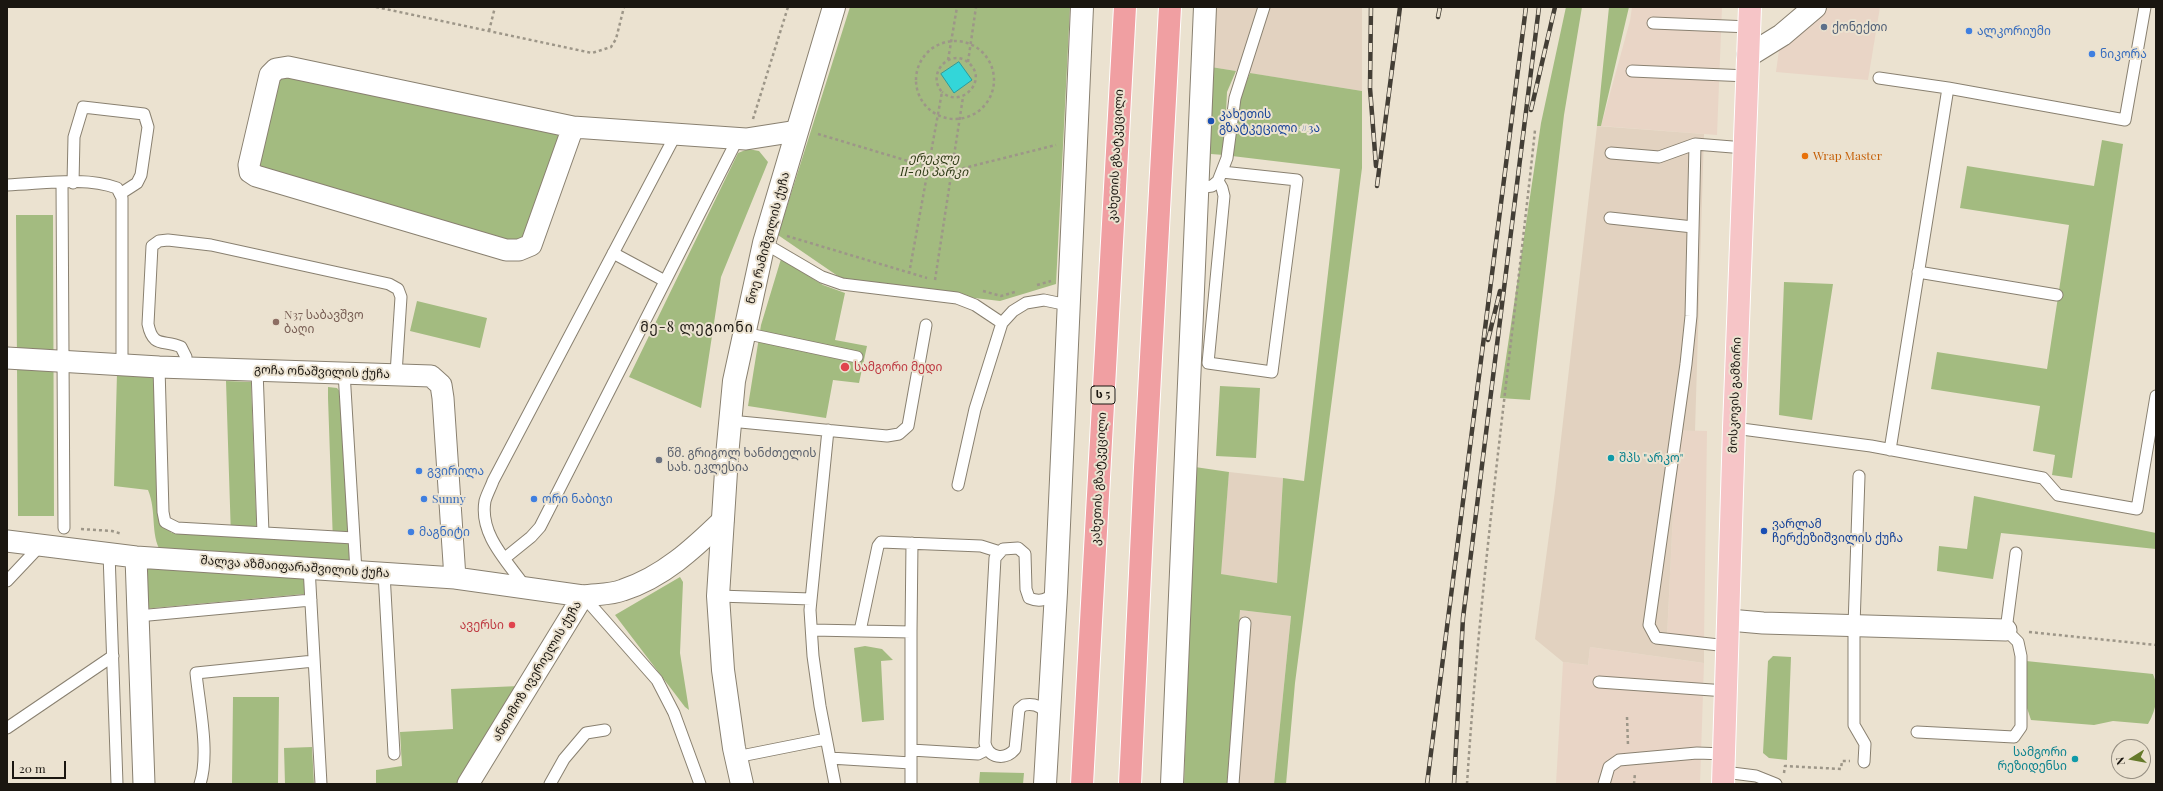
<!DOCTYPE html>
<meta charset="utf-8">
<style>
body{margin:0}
#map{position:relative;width:2163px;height:791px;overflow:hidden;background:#ebe2d0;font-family:"Playfair Display",serif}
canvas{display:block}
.frame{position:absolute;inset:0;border:8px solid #1a1610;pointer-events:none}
.north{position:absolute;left:2111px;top:739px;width:40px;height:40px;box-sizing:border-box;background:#ebe2d0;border:1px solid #979083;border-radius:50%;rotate:259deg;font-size:11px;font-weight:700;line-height:16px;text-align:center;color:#1a1610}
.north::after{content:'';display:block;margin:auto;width:14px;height:18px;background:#647929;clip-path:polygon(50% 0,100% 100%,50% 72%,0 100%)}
.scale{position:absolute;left:12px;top:761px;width:54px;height:18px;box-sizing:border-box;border:2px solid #1a1610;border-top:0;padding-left:5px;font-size:12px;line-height:14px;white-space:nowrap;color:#1a1610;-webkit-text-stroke:3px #ebe2d0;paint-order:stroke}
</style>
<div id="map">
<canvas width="2163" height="791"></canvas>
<div class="frame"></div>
<div class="north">N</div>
<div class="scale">20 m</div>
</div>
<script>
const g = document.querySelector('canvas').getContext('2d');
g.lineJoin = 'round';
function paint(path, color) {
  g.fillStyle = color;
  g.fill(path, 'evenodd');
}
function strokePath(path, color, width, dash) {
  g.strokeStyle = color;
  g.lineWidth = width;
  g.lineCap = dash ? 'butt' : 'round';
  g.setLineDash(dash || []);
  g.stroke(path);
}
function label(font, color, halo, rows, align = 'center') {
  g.font = font + ' "Playfair Display","Noto Sans Georgian",serif';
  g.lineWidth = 4;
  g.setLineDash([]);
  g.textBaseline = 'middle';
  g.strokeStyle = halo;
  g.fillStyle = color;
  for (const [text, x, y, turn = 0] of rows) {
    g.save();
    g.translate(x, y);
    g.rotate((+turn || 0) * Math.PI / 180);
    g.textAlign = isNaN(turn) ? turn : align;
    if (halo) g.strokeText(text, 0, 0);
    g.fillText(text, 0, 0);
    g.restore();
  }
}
const commercial = new Path2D(`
 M1632 7H1722L1717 135 1601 126 1630 21Z
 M1807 7H1880L1868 80 1776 72 1779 50 1791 26Z
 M1677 430 1707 431 1704 641 1667 637Z
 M1590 647 1704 663 1700 784H1556L1563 662 1588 665Z`);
const industrial = new Path2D(`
 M1214 7H1362V91L1211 67Z
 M1597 126 1704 134 1695 431 1677 430 1667 637 1704 641V663L1590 647 1588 665 1563 662 1535 639 1555 491Z
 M1229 472 1283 478 1277 583 1220 574Z
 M1240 610 1291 616 1274 784H1227Z`);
const green = new Path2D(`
 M850 7H1070L1056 284 1000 301 848 283 778 235Z
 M1566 7H1582L1564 115 1530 400 1500 398 1541 123Z
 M1609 7H1629L1601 126H1597Z
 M1211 67 1236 71 1227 92 1224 155 1211 154 1209 181 1205 174Z
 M1250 73 1362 91V168L1295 683 1286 784H1274L1291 616 1240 610 1227 784H1184L1195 467 1229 472 1221 574 1277 583 1283 478 1304 481 1340 169 1232 156 1240 97Z
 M281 75 563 130 523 240 510 242 260 168 258 164Z
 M2102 140 2123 144 2072 478 2052 475 2055 455 2033 451 2040 406 1931 389 1937 352 2047 369 2069 225 1960 208 1967 166 2094 186Z
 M748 149 759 151 768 162 721 277 701 408 629 377 738 153Z
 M16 215H53L54 516H18Z
 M781 259 823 285 845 293 835 340 867 346 859 383 833 380 826 418 748 406 761 325Z
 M1784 282 1833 284 1812 420 1779 415Z
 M417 301 487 318 480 348 410 331Z
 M156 372 161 524 172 533 231 537 226 381 251 382 257 537 333 543 328 398V387L337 388 341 393 350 562 161 552C150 534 157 512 148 490L114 486 117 373Z
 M1220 386 1260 388 1256 458 1216 456Z
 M1974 496 2156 533V549L2001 533 1993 579 1937 571 1939 546 1967 549Z
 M148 562 304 577V594L143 609V571Z
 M680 577 683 582 680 653 689 710 685 707 615 615Z
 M865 646 882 649 893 660 881 661 884 720 862 722 854 648Z
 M1773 656 1791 657 1787 760 1769 758 1763 753 1768 661Z
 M2026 661 2153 674C2160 690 2157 709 2148 724L2113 721 2094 725 2031 720 2026 705Z
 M519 686 459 784H376V770L402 766 400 732 453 729 451 689Z
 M233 697H279L278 784H232Z
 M312 747 314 784H285L284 748Z
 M980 772 1024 773 1023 784H979Z`);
const water = new Path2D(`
 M959 62 972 80 954 93 941 74Z`);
const path = new Path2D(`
 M376 7 592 53 611 47 616 39 624 7
 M489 31 495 7
 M916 80a39 39 0 1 1 78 0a39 39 0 1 1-78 0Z
 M948 60 957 7
 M968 62 976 7
 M753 119 788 7
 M818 134 928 167 952 171 1056 145
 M787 236 927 278
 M909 274 942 92C925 73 952 46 970 64 988 82 960 109 942 92
 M935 280 963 97
 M1037 285 1051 281
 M983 291 1001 296 1015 292
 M81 529 112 531 122 534
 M2029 632 2156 645
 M1627 717 1628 745
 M1784 773 1785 766 1841 769 1842 761H1850
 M1467 784C1481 565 1512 348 1535 130
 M1634 784 1635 773`);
const lane = new Path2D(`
 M1653 23 1750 27
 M1632 71 1748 76
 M1879 78 1948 88 1890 450
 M1948 88 2125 120 2145 7
 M1611 153 1659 157 1695 144
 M1218 181 1222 188 1224 196 1208 363 1272 372 1297 180 1222 172
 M62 183 64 528
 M73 183 74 137 83 107 144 114 148 127 141 175 137 183 120 194
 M7 185C42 184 84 176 117 188L122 198V364
 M1197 188 1212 186 1218 181 1227 158 1235 98 1264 7
 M1610 218 1693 227
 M764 243 822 277 842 284 957 298 975 305 1002 323
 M613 253 665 281
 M1918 272 2057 295
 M744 333 857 357
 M159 367 163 512 165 522 177 528 354 538
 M184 368 186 357 181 347C164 339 153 349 148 324L152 246 159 241 168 240 211 245 389 284 398 289 401 297 396 374
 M257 370 263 533
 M344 372 356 571
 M730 421 887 436 899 434 908 426 926 325
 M1734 428 1871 446 2043 478 2058 495 2137 509 2156 396
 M828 430 810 610 813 656 820 706 835 784
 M1859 476 1854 626V725L1865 744 1864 762
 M958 485 975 409 1002 323 1013 311 1026 303 1044 300 1063 304 1068 310
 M109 553 117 784
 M505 558 531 537 540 527 738 138
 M309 567 321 784
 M384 573 394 754
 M7 581 41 545
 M526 588C508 562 479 535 485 501 487 494 491 487 493 481L676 134
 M583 596 657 680 674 713 700 784
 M718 596 811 599
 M138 616 311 600
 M812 630 911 632V784
 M860 631 878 546 881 542 981 546 1000 552
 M911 632 912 543
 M1728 646 1656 638 1649 625 1686 364 1691 316 1695 144 1745 148
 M1599 682 1726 691
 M1047 716C1043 706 1034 703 1024 705L1019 709 1015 749C1005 761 988 758 985 743L995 558 1003 549 1018 548 1025 554 1026 589 1029 598C1041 603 1047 599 1056 592
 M7 728 113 656
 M1917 732 2014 737 2021 727V656L2018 642 2006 630 2016 553
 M911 750 978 754 986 750
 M736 757 826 739
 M830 758 911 763
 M1724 772 1756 776 1776 784
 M200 784C210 753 199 705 196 673L314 661
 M550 784 564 759 586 733 605 730
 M1233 784 1245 623
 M1604 784 1609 767 1619 760 1697 753 1725 754`);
const street = new Path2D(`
 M573 127 531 245 519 250H506L256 176 250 172 249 165 270 75 276 69 288 67 573 127 746 139 797 131
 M7 358 159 367 431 376 441 385 443 398 455 578
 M7 541 136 557 455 578 583 596
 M136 557 144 784
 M1729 620 1763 623 2006 630
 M468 784 583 596C596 594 611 595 623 590 663 577 693 549 723 520`);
const secondary = new Path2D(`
 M1748 56 1782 35 1815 7
 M742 784 734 748 723 670 718 596 727 456 734 381 764 243 834 7
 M1045 784 1056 592 1082 7
 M1172 784 1205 7`);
const primary = new Path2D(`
 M1723 784 1734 428 1750 7`);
const highway = new Path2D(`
 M1082 784 1125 7
 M1130 784 1145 468 1170 7`);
const rail = new Path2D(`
 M1371 7 1370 88 1376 166
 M1438 17 1440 7
 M1531 110 1555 7
 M1377 186 1400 7
 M1488 340 1500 291
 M1427 784 1526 7
 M1454 784 1463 618 1539 7`);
const markers = [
 [1824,27,4,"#5c6f8a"],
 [1969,31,4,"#3f7fe0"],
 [2092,54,4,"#3f7fe0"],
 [1211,121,4,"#1a4fb4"],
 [1805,156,4,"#e8710a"],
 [276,322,4,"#8d6e63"],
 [845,367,5,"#e0444e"],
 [1611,458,4,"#0f9aa8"],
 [659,460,4,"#6b7280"],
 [419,471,4,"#3f7fe0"],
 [424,499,4,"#3f7fe0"],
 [534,499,4,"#3f7fe0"],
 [1764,531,4,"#1a4fb4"],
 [411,532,4,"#3f7fe0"],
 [512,625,4,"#e0444e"],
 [2075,759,4,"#0f9aa8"]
];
const shields = [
 [1103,395,24]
];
const shieldNames = [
 ["ს 5",1103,395]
];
const serviceNames = [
 ["ქონექთი",1832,27]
];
const shopNames = [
 ["ალკორიუმი",1977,31],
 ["ნიკორა",2100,54],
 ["გვირილა",427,471],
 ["Sunny",432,499],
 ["ორი ნაბიჯი",542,499],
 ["მაგნიტი",419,532]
];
const transitNames = [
 ["კახეთის",1219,114],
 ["გზატკეცილი #3ა",1219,128],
 ["ვარლამ",1772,524],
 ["ჩერქეზიშვილის ქუჩა",1772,538]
];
const streetNames = [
 ["კახეთის გზატკეცილი",1116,156,-87],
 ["ნოე რამიშვილის ქუჩა",768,238,-75],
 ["გოჩა ონაშვილის ქუჩა",322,372,2],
 ["მოსკოვის გამზირი",1735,395,-88],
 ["კახეთის გზატკეცილი",1099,479,-87],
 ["შალვა აზმაიფარაშვილის ქუჩა",295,567,4],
 ["ანთიმოზ ივერიელის ქუჩა",537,671,-59]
];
const foodNames = [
 ["Wrap Master",1813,156]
];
const parkNames = [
 ["ერეკლე",934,158],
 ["II-ის პარკი",934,172]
];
const educationNames = [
 ["N37 საბავშვო",284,315],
 ["ბაღი",284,329]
];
const healthNames = [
 ["სამგორი მედი",854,367],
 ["ავერსი",504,625,"right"]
];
const worshipNames = [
 ["წმ. გრიგოლ ხანძთელის",667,453],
 ["სახ. ეკლესია",667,467]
];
const cultureNames = [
 ["შპს \"არკო\"",1619,458],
 ["სამგორი",2067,752,"right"],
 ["რეზიდენსი",2067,766,"right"]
];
const quarterNames = [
 ["მე-8 ლეგიონი",697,328]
];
paint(commercial, '#e9d5c6');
paint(industrial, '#e2d2c0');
paint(green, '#a3bb80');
paint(water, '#33d6d9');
strokePath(water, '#2c9c9d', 1);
strokePath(lane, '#898070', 13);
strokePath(street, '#898070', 23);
strokePath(secondary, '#898070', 24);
strokePath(primary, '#fff', 24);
strokePath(highway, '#fff', 24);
strokePath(path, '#9d9688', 2.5, [3, 3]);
strokePath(lane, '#fff', 11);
strokePath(street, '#fff', 21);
strokePath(secondary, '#fff', 22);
strokePath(primary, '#f6c5c7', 22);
strokePath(highway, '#f09fa2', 22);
strokePath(rail, '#433e35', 4.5);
strokePath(rail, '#ebe2d0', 3, [9]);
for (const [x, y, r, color] of markers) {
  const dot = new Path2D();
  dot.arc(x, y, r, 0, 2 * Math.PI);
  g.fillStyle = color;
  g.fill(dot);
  strokePath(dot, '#ebe2d0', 1.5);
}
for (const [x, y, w] of shields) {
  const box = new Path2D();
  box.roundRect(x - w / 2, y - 9, w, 18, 3);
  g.fillStyle = '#ebe2d0';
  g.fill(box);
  strokePath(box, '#1a1610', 1);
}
label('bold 11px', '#1a1610', null, shieldNames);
label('12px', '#4e5e75', '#ebe2d0', serviceNames, 'left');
label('12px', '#366cbe', '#ebe2d0', shopNames, 'left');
label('12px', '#164399', '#ebe2d0', transitNames, 'left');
label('12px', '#1a1610', '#ebe2d0', streetNames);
label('12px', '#c56008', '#ebe2d0', foodNames, 'left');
label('italic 12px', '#2b3812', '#ebe2d0', parkNames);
label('12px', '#785e54', '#ebe2d0', educationNames, 'left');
label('12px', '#be3a42', '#ebe2d0', healthNames, 'left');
label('12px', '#5b616d', '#ebe2d0', worshipNames, 'left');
label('12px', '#0d838f', '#ebe2d0', cultureNames, 'left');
g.letterSpacing = '1px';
label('14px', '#1a1610', '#ebe2d0', quarterNames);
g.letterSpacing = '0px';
</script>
